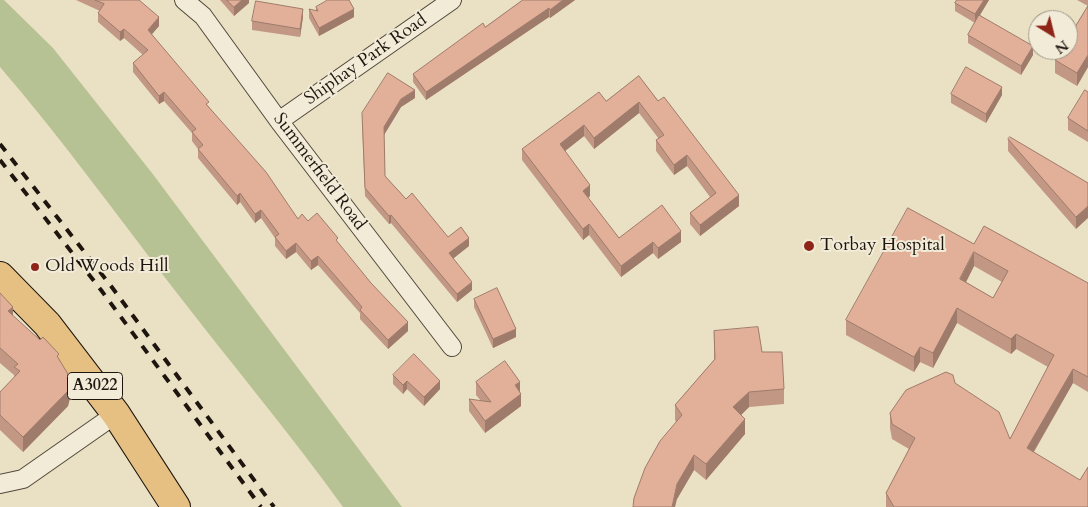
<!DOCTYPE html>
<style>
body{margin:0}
#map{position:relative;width:1088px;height:507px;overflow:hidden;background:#eae0c3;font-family:Cardo,serif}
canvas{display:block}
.north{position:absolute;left:1028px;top:10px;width:50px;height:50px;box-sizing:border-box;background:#f1ebd8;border:1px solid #9d9587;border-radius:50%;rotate:144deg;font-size:14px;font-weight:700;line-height:20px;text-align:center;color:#1e150e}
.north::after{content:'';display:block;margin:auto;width:18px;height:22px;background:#8f2418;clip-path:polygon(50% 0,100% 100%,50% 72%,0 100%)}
</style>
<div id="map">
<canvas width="1088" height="507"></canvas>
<div class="north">N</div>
</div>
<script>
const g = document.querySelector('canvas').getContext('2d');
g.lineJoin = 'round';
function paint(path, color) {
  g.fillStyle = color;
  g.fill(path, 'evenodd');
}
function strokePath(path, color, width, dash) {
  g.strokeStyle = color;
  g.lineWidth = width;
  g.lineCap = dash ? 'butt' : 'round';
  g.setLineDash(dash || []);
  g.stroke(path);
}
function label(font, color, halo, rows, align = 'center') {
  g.font = font + ' Cardo,serif';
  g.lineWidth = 4;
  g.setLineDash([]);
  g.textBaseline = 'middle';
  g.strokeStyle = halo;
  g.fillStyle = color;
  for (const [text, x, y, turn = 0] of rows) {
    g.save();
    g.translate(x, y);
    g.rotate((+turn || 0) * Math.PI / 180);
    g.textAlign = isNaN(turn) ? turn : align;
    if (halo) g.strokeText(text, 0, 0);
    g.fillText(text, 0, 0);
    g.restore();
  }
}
const green = new Path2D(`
 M0 0H4L53 48 152 173 402 507H343C289 432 230 362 173 288 116 214 61 138 0 67Z`);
const street = new Path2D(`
 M184 0 203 16 279 121 452 347
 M279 121 452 0
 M0 484 23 479 116 414`);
const primary = new Path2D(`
 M0 276 47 324 116 414 176 507`);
const rail = new Path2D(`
 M0 144 111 286 274 507
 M0 160 101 290 261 507`);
const wall = new Path2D(`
 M76 0H139L159 26 151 34 298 219 308 221 338 243 408 331 388 349 360 319V313L318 265 311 270 296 252 286 259 275 246V238L261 218 255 223 240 202 237 205 198 158V149L192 141V133L164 101 159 104 133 72V63L143 55 124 38 120 41 98 22V13L100 11Z
 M220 0H249V3L234 16Z
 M523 0H575L550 18 549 17 426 100 413 82V74L485 27Z
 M957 0H989L980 15 1033 55 1021 75 968 43V35L975 23 955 11V3Z
 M1077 0H1088V6Z
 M1088 6V67L1077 86 1055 73V60Z
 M316 7 354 17 319 36 309 18V9L316 11Z
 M303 17 300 37 252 30V21Z
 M639 76 739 206 700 236 690 224V213L710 197 687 166 674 175 656 151V140L659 139 639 113 594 149 584 136 565 151 590 196 588 198 619 238 681 242 658 259 653 253 621 277 589 235 583 240 522 160V149L606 101Z
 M1088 92V142L1068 130V118Z
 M951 94 1002 95 986 123 951 103Z
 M415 98 401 107 384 135 385 176 406 199 448 237 469 246 453 258 472 290 457 302 391 223 389 224 365 196 362 121Z
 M1008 139 1088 183 1076 229 1008 151Z
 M974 244 1088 283V392L1073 383 1034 452 1088 507H886V493L909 449 892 439 890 428V413L955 383 1010 439 1048 367 1016 349 1011 354 957 323 933 368 920 362 914 372 846 335V320ZM974 266 1002 282 993 298 966 282Z
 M0 293 13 316 59 359 71 394 68 406 23 452 0 430V392L14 378V375L0 363Z
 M474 299 516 337 493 348 474 307Z
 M714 331 762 352 784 389V404L749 407 741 415 745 434 706 480 694 470 677 499 676 422 675 420V405L714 360Z
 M393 375 440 389 424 406 407 389 403 394 393 384Z
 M476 382 520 392 521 406 485 433 469 411V399L481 401 476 395Z`);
const shadedWall = new Path2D(`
 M242 0H249V3L234 16V7Z
 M563 0H575L550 18V10Z
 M984 0H989L975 23V14Z
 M549 8V17L426 100V92Z
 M303 9V17L300 37V29Z
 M354 9V17L319 36V28Z
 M159 17V26L148 39V30Z
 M124 29V38L120 41V32Z
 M1033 46V55L1021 75V66Z
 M1088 55V67L1077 86V73Z
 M1002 87V95L986 123V114Z
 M415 90V98L401 107 384 135V127L401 99Z
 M164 92V101L159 104V96Z
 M639 102V113L594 149V138Z
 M584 125V136L560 155V144Z
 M687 155V166L674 175V165Z
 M590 185V196L583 202V191Z
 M240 193V202L237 205V196Z
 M739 195V206L700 236V225Z
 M1088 206V218L1076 229V217Z
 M261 210V218L255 223V214Z
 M391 215V223L389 224V216Z
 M589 224V235L583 240V229Z
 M681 231V242L658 259V248Z
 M469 238V246L449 262V253Z
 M653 242V253L621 277V266Z
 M296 243V252L286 259V251Z
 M974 252V266L960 294V279Z
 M318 256V265L311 270V261Z
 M472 282V290L457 302V294Z
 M13 307V322L8 311Z
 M957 308V323L933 368V353Z
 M408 322V331L388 349V340Z
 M516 329V337L493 348V339Z
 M1016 334V349L1011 354V339Z
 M920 347V362L914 372V357Z
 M1073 369V383L1027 463V448Z
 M71 379V394L68 406 23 452V437Z
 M407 381V389L403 394V385Z
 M440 381V389L424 406V397Z
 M520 382V394L515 385Z
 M749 392V407L733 423V407Z
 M521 394V406L485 433V421Z
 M745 419V434L706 480V464Z
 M694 455V470L677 499 675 507H672L677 484Z`);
const building = new Path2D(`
 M95 0H139L159 17 148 30 209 102 206 104 266 172 298 219 302 214 308 221 317 213 338 238 336 240 371 283 408 322 388 340 360 310 362 307 318 256 311 261 296 243 286 251 275 237 279 234 261 210 255 214 240 193 237 196 198 149 203 145 192 132 196 129 164 92 159 96 133 63 148 50 124 29 120 32 98 13 104 4Z
 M227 0H242L234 7Z
 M328 0H349L354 9 319 28 309 9 318 11 316 7Z
 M523 0H563L550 10 549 8 426 92 413 74 483 23 485 27Z
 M957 0H984L975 14 955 3Z
 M256 1 303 9 300 29 252 21Z
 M1088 6V55L1077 73 1055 60 1061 50H1068V39Z
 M979 15 1033 46 1021 66 968 35Z
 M966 67 1002 87 986 114 951 94Z
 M388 73 415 90 401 99 384 127 385 176 406 199 412 193 448 237 461 227 469 238 449 253 472 282 457 294 391 215 389 216 365 188 362 113Z
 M639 76 658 101 664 97 739 195 700 225 690 213 716 193 687 155 674 165 656 140 664 135 639 102 594 138 584 125 560 144 590 185 583 191 619 238 662 205 681 231 658 248 653 242 621 266 589 224 583 229 522 149 599 92 606 101Z
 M1085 90 1088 92V131L1068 118Z
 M1010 137 1088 183V206L1076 217 1008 139Z
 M908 208 974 244 984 226 1088 283V377L1073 369 1027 448 1080 480 1088 467V507H894L886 493 915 438 892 424 890 413 906 390 946 372 953 375 955 383 999 412 1010 439 1054 355 1016 334 1011 339 957 308 933 353 920 347 914 357 846 320ZM974 252 1008 271 993 298 960 279Z
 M497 288 516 329 493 339 474 299Z
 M0 293 13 307 8 311 40 340 43 337 59 354 57 356 71 379 68 391 23 437 0 415V392L20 371 14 367 18 364 0 348Z
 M758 327 762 352H782L784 389 749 392 733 407 745 419 706 464 694 455 677 484 672 507H633L634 498 645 468 660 441 682 415 675 405 715 359 714 331Z
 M414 354 440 381 424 397 407 381 403 385 393 375Z
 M505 361 520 382 515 385 521 394 485 421 469 399 491 402 476 382Z`);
const markers = [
 [809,246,6,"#8f2418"],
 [35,267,5,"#8f2418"]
];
const shields = [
 [95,386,55]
];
const shieldNames = [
 ["A3022",95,386]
];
const streetNames = [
 ["Shiphay Park Road",366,60,-35],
 ["Summerfield Road",319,172,53]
];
const poiNames = [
 ["Torbay Hospital",820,246],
 ["Old Woods Hill",45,267]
];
paint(green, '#b7c294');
strokePath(street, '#51483b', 20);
strokePath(primary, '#1e150e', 30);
strokePath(street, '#f1ebd8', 18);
strokePath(primary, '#e5c082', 28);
strokePath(rail, '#1e150e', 4, [9, 9]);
paint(wall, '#c29784');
paint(shadedWall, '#9e7b6b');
paint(building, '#e2b099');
strokePath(building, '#9e7b6b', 1);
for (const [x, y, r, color] of markers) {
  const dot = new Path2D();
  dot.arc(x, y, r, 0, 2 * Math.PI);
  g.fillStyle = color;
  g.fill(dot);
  strokePath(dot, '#f1ebd8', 2);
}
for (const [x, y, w] of shields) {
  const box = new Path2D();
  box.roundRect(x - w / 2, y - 13.5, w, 27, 4);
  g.fillStyle = '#f1ebd8';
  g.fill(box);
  strokePath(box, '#1e150e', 1);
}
label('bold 16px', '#1e150e', null, shieldNames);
label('18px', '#1e150e', '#f1ebd8', streetNames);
label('18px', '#1e150e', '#f1ebd8', poiNames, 'left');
</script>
